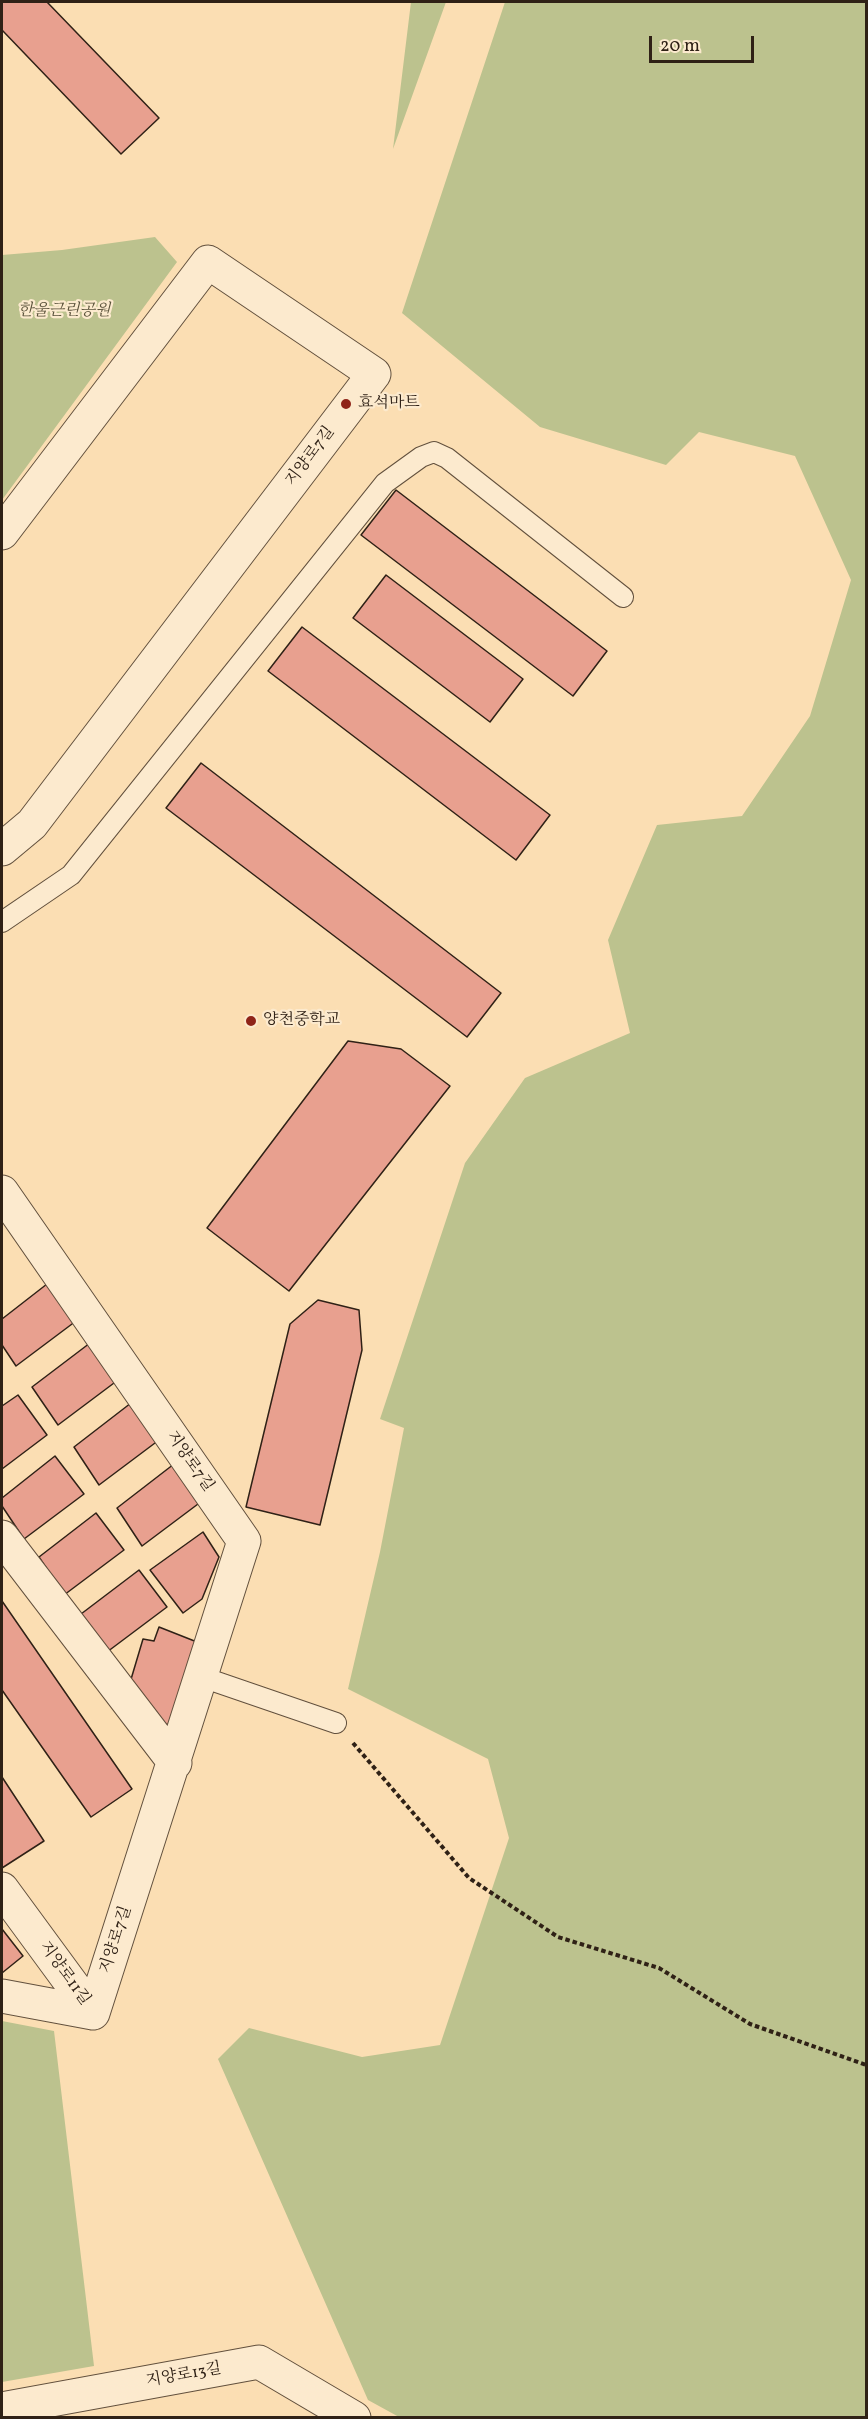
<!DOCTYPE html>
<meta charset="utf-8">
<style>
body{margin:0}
#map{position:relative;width:868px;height:2419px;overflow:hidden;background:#fbdeb3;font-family:Vollkorn,serif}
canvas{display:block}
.frame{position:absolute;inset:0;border:3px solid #2f2116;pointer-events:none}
.scale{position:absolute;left:649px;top:36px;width:105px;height:27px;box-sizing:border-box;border:3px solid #2f2116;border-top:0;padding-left:8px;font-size:18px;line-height:21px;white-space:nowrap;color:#2f2116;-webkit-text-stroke:4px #fceace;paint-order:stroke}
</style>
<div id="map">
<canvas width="868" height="2419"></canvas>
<div class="frame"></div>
<div class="scale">20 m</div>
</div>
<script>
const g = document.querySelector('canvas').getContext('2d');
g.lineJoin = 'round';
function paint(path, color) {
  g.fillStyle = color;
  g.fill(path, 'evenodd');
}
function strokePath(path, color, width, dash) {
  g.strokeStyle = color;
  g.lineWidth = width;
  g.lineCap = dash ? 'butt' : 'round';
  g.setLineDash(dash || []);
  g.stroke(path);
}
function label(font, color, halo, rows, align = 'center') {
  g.font = font + ' Vollkorn,"Noto Serif KR",serif';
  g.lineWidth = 4.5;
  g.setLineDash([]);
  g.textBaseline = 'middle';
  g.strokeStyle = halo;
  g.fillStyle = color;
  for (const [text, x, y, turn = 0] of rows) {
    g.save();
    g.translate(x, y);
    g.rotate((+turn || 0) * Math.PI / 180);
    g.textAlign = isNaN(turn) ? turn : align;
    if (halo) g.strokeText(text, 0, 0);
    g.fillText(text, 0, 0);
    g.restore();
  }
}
const green = new Path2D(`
 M411 2H446L393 149Z
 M505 2H866V2417H399L368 2400 218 2059 249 2028 362 2057 440 2045 509 1838 488 1759 348 1689 380 1552 404 1428 380 1419 465 1163 525 1078 630 1033 608 940 657 825 742 816 810 716 851 580 795 456 699 432 666 465 540 427 402 313Z
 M155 237 177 262 2 500V255L62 250Z
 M2 2021 54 2031 94 2366 2 2382Z`);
const building = new Path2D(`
 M2 2H47L159 118 121 154 2 30Z
 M396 490 607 651 573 696 361 535Z
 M386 575 523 679 490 722 353 618Z
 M302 627 550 815 516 860 268 671Z
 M201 763 501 993 467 1037 166 808Z
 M348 1041 401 1049 450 1086 289 1291 207 1228Z
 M47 1284 76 1321 16 1366 2 1345V1319Z
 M318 1300 359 1310 362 1350 320 1525 246 1507 290 1324Z
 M90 1343 118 1380 58 1425 32 1387Z
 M18 1395 47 1435 2 1469V1406Z
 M131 1403 159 1440 99 1485 74 1447Z
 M55 1456 84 1494 24 1539 2 1506V1498Z
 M174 1464 202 1501 142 1546 117 1508Z
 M96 1513 124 1550 64 1595 39 1557Z
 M203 1532 219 1557 202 1599 183 1613 150 1570Z
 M139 1570 167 1607 107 1652 81 1614Z
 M2 1601 132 1789 91 1817 2 1690Z
 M159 1627 197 1642 171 1725 154 1723 129 1686 143 1639 154 1641Z
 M2 1777 44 1841 2 1868Z
 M2 1929 23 1956 2 1973Z`);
const path = new Path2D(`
 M353 1743 469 1878 558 1937 659 1968 750 2024 866 2065`);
const service = new Path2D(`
 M2 922 71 875 385 483 421 457 434 452 447 458 623 597
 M202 1677 336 1723`);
const minor = new Path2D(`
 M2 533 208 262 374 374 32 824 2 849
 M2 1192 244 1541 93 2013
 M2 1537 175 1763
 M2 1889 93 2013
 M2 1996 93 2013
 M2 2409 259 2362 354 2418`);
const markers = [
 [346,404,6,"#8f2418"],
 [251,1021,6,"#8f2418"]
];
const parkNames = [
 ["한울근린공원",64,312]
];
const poiNames = [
 ["효석마트",358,404],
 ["양천중학교",263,1021]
];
const streetNames = [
 ["지양로7길",311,457,-53],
 ["지양로7길",189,1462,55],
 ["지양로7길",117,1940,-72],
 ["지양로11길",64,1974,54],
 ["지양로13길",184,2376,-10]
];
paint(green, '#bcc28e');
paint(building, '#e8a08f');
strokePath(building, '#2f2116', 1.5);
strokePath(service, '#62503d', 22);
strokePath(minor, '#62503d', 35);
strokePath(path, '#2f2116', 4, [4.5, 3]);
strokePath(service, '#fceace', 20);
strokePath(minor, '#fceace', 33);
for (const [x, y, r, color] of markers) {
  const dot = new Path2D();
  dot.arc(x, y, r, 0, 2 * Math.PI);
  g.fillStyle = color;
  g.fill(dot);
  strokePath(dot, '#fceace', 2);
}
label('italic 16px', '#59513a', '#fceace', parkNames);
label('16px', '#2f2116', '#fceace', poiNames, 'left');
label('16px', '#2f2116', '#fceace', streetNames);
</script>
